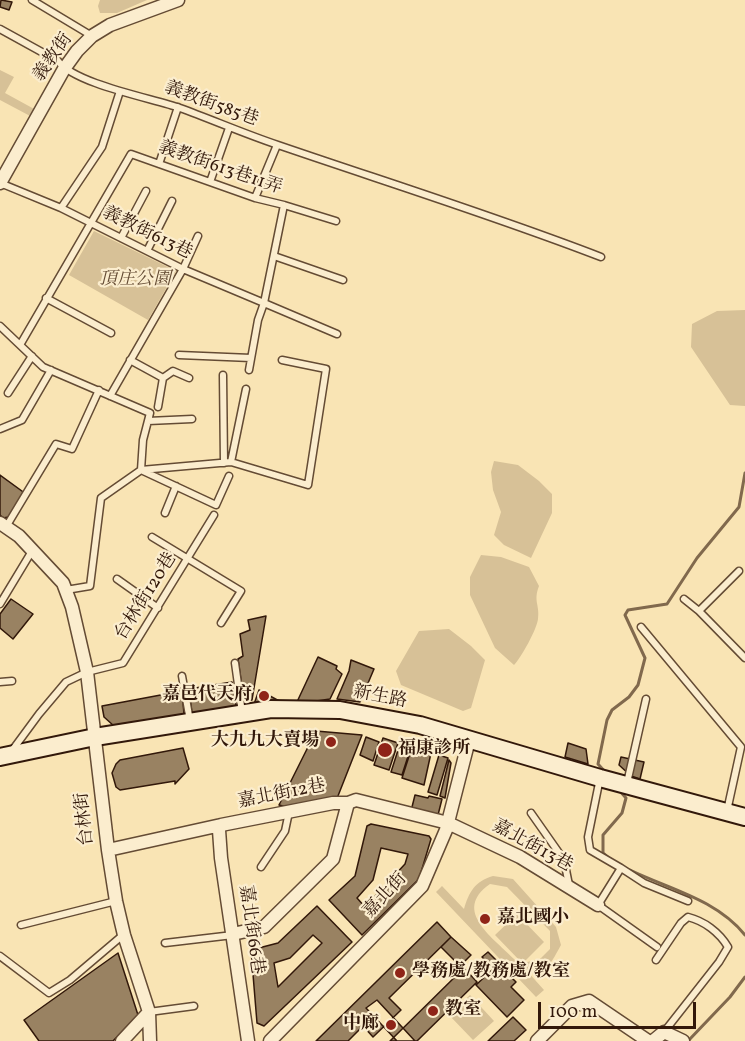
<!DOCTYPE html>
<meta charset="utf-8">
<style>
body{margin:0}
#map{position:relative;width:745px;height:1041px;overflow:hidden;background:#f9e4b4;font-family:Vollkorn,serif}
canvas{display:block}
.scale{position:absolute;left:538px;top:1002px;width:158px;height:27px;box-sizing:border-box;border:3px solid #32180a;border-top:0;padding-left:8px;font-size:18px;line-height:21px;white-space:nowrap;color:#32180a;-webkit-text-stroke:4px #fbedce;paint-order:stroke}
</style>
<div id="map">
<canvas width="745" height="1041"></canvas>
<div class="scale">100 m</div>
</div>
<script>
const g = document.querySelector('canvas').getContext('2d');
g.lineJoin = 'round';
function paint(path, color) {
  g.fillStyle = color;
  g.fill(path, 'evenodd');
}
function strokePath(path, color, width, dash) {
  g.strokeStyle = color;
  g.lineWidth = width;
  g.lineCap = dash ? 'butt' : 'round';
  g.setLineDash(dash || []);
  g.stroke(path);
}
function label(font, color, halo, rows, align = 'center') {
  g.font = font + ' Vollkorn,"Noto Serif TC",serif';
  g.lineWidth = 4.5;
  g.setLineDash([]);
  g.textBaseline = 'middle';
  g.strokeStyle = halo;
  g.fillStyle = color;
  for (const [text, x, y, turn = 0] of rows) {
    g.save();
    g.translate(x, y);
    g.rotate((+turn || 0) * Math.PI / 180);
    g.textAlign = isNaN(turn) ? turn : align;
    if (halo) g.strokeText(text, 0, 0);
    g.fillText(text, 0, 0);
    g.restore();
  }
}
const green = new Path2D(`
 M100 0H147L117 13H100L98 6Z
 M0 70 14 77 5 93 36 110 32 117 0 100Z
 M94 231 176 271 148 320 69 275Z
 M745 310V406L730 405 691 347 692 324 717 311Z
 M494 461 518 465 539 481 552 494V513L531 558 504 545 494 535 501 512 493 490 491 472Z
 M481 555 501 557 529 567 539 586C533 601 540 605 538 619 537 629 521 658 514 665L495 648 470 595V577Z
 M449 629 471 646 485 660 471 708 463 711 401 685 396 671 419 631Z
 M493 876 513 879 556 927 561 945C551 963 549 971 527 971L544 990 536 997 436 892 442 886 464 909C469 892 475 881 493 876ZM490 884 507 887 550 931V949L540 959 523 963 544 942 517 914 495 935 522 963 516 961C494 938 451 911 490 884Z
 M470 995 494 1021 473 1040 449 1015Z`);
const stream = new Path2D(`
 M606 773 598 764 607 720 612 710 629 697 638 685 645 658 625 615 628 610 667 604 697 558 739 507 745 473
 M611 860 603 853V835L622 813 626 798 619 790
 M630 870C669 889 716 899 745 935
 M688 1041 730 997 745 977`);
const building = new Path2D(`
 M1 0 12 2 9 10 0 7Z
 M0 475 26 494 9 517 3 518 0 515Z
 M11 599 33 614 13 639 0 628V614Z
 M266 616 252 700 244 701 238 659 243 656 240 634 250 630 248 620Z
 M318 657 337 666 336 669 342 674 330 699 296 704Z
 M351 660 374 669 360 702 337 699 349 671Z
 M232 682 236 706 192 714 189 689Z
 M259 690 281 702 253 707Z
 M182 691 184 714 114 726 104 717 102 706Z
 M316 731 362 735 336 801 290 808 279 805Z
 M366 737 379 742 373 761 360 755Z
 M383 738 398 743 389 770 374 765Z
 M568 743 586 749 588 764 565 757Z
 M400 744 411 747 402 775 391 772Z
 M412 747 431 753 424 785 402 778Z
 M183 748 189 769 175 784V781L120 790 116 787 112 773 116 764 120 760Z
 M439 755 448 758 437 795 428 792Z
 M621 757 644 762 640 779 631 776 619 765Z
 M449 760 451 763 445 798 440 796Z
 M415 795 428 798 429 796 442 799 437 819 411 811Z
 M371 824 429 836 431 839 419 879 362 935 329 900 355 876 367 826ZM381 848 408 854 405 864 365 907 357 898 373 880Z
 M317 906 352 942 264 1026 257 1023 251 950 278 943ZM313 935 322 943 278 987 274 963 290 958Z
 M437 922 451 937 389 998 401 1010 373 1037 363 1026 348 1041H316Z
 M451 937 471 955 460 966 441 947Z
 M488 952 503 967 498 972 482 957Z
 M118 953 138 1015 113 1041H39L24 1020Z
 M464 968 477 982 417 1041H390Z
 M493 969 501 977 506 972 516 982 511 987 524 1000 507 1017 476 985Z
 M377 1000 415 1041H397L366 1008Z
 M513 1017 526 1030 514 1041H488Z`);
const lane = new Path2D(`
 M32 0 92 36
 M0 29 58 61C75 84 151 98 180 108 213 120 245 134 278 145 386 182 495 216 601 257
 M159 164 178 107
 M210 182 229 128
 M0 183 61 208 183 269 264 303 258 320 249 370
 M255 198 277 145
 M284 205 336 221
 M61 208 102 147 120 91
 M121 238 146 191
 M147 251 172 201
 M274 256 343 280
 M46 298 111 333
 M0 326 43 367 150 413 143 440 141 470 216 505 229 476
 M20 345 131 154 255 198 284 205 264 303 337 334
 M179 355 251 358
 M130 360 163 378 173 371 189 378
 M223 375 224 463
 M8 393 32 356
 M110 396 183 269 198 236
 M158 407 163 378
 M148 421 192 419
 M0 429 22 420 51 370
 M231 462 308 485 326 369 282 360
 M165 513 176 486
 M6 527 56 444 72 449 99 390
 M152 537 241 591 221 623
 M117 579 158 608
 M66 590 90 586 101 498 141 470 231 462 246 389
 M684 599 699 611 745 658
 M0 604 32 551
 M699 611 739 571
 M641 627 741 747 727 811
 M235 663 242 713
 M182 676 190 721
 M0 682 12 681
 M11 752 39 714 66 682 87 672 123 663 214 515
 M600 778 588 837 590 850 621 868 598 905 657 947
 M627 783 646 699
 M531 813 564 860 569 885
 M261 867 285 831 289 812
 M621 868 644 883 688 901
 M21 925 116 901
 M165 943 233 935
 M0 956 49 993 70 980 123 935
 M656 960 681 923 688 917C704 921 719 932 728 947L719 962 664 1032
 M149 1012 194 1006`);
const street = new Path2D(`
 M0 183 64 69 77 51 92 36 110 25 178 0
 M0 523 19 536 63 583 72 607 87 672 108 850 116 901 124 935 149 1012 150 1041
 M221 825 219 830 221 858 248 1041
 M108 850 221 825 333 803H348L356 800 448 823 520 857 598 905
 M233 934 264 927 333 859 348 803
 M122 1041 149 1012
 M270 1041 422 886 446 830 469 740
 M537 1041 572 1006 589 1001 648 1041
 M653 1041 664 1032 683 1041`);
const secondary = new Path2D(`
 M0 757 95 737 271 709 340 710 420 725 600 778 745 817`);
const markers = [
 [264,696,6,"#8f2418"],
 [331,742,6,"#8f2418"],
 [385,750,8,"#8f2418"],
 [485,919,6,"#8f2418"],
 [400,973,6,"#8f2418"],
 [433,1011,6,"#8f2418"],
 [391,1025,6,"#8f2418"]
];
const streetNames = [
 ["義教街",54,58,-55],
 ["義教街585巷",211,105,20],
 ["義教街613巷11弄",220,169,19],
 ["義教街613巷",147,234,26],
 ["台林街120巷",147,597,-58],
 ["新生路",380,698,11],
 ["嘉北街12巷",282,795,-11],
 ["台林街",86,819,-96],
 ["嘉北街13巷",532,847,29],
 ["嘉北街",386,896,-47],
 ["嘉北街66巷",250,930,82]
];
const parkNames = [
 ["頂庄公園",135,281]
];
const poiNames = [
 ["嘉邑代天府",252,696,"right"],
 ["大九九大賣場",319,742,"right"],
 ["福康診所",398,750],
 ["嘉北國小",497,919],
 ["學務處/教務處/教室",412,973],
 ["教室",445,1011],
 ["中廊",379,1025,"right"]
];
paint(green, '#d7c197');
strokePath(stream, '#81694d', 3);
paint(building, '#998262');
strokePath(building, '#32180a', 1.5);
strokePath(lane, '#644b34', 9);
strokePath(street, '#644b34', 15);
strokePath(secondary, '#32180a', 20);
strokePath(lane, '#fbedce', 6);
strokePath(street, '#fbedce', 12);
strokePath(secondary, '#fbedce', 16);
for (const [x, y, r, color] of markers) {
  const dot = new Path2D();
  dot.arc(x, y, r, 0, 2 * Math.PI);
  g.fillStyle = color;
  g.fill(dot);
  strokePath(dot, '#fbedce', 2);
}
label('18px', '#32180a', '#fbedce', streetNames);
label('italic 18px', '#644b34', '#fbedce', parkNames);
label('bold 18px', '#32180a', '#fbedce', poiNames, 'left');
</script>
